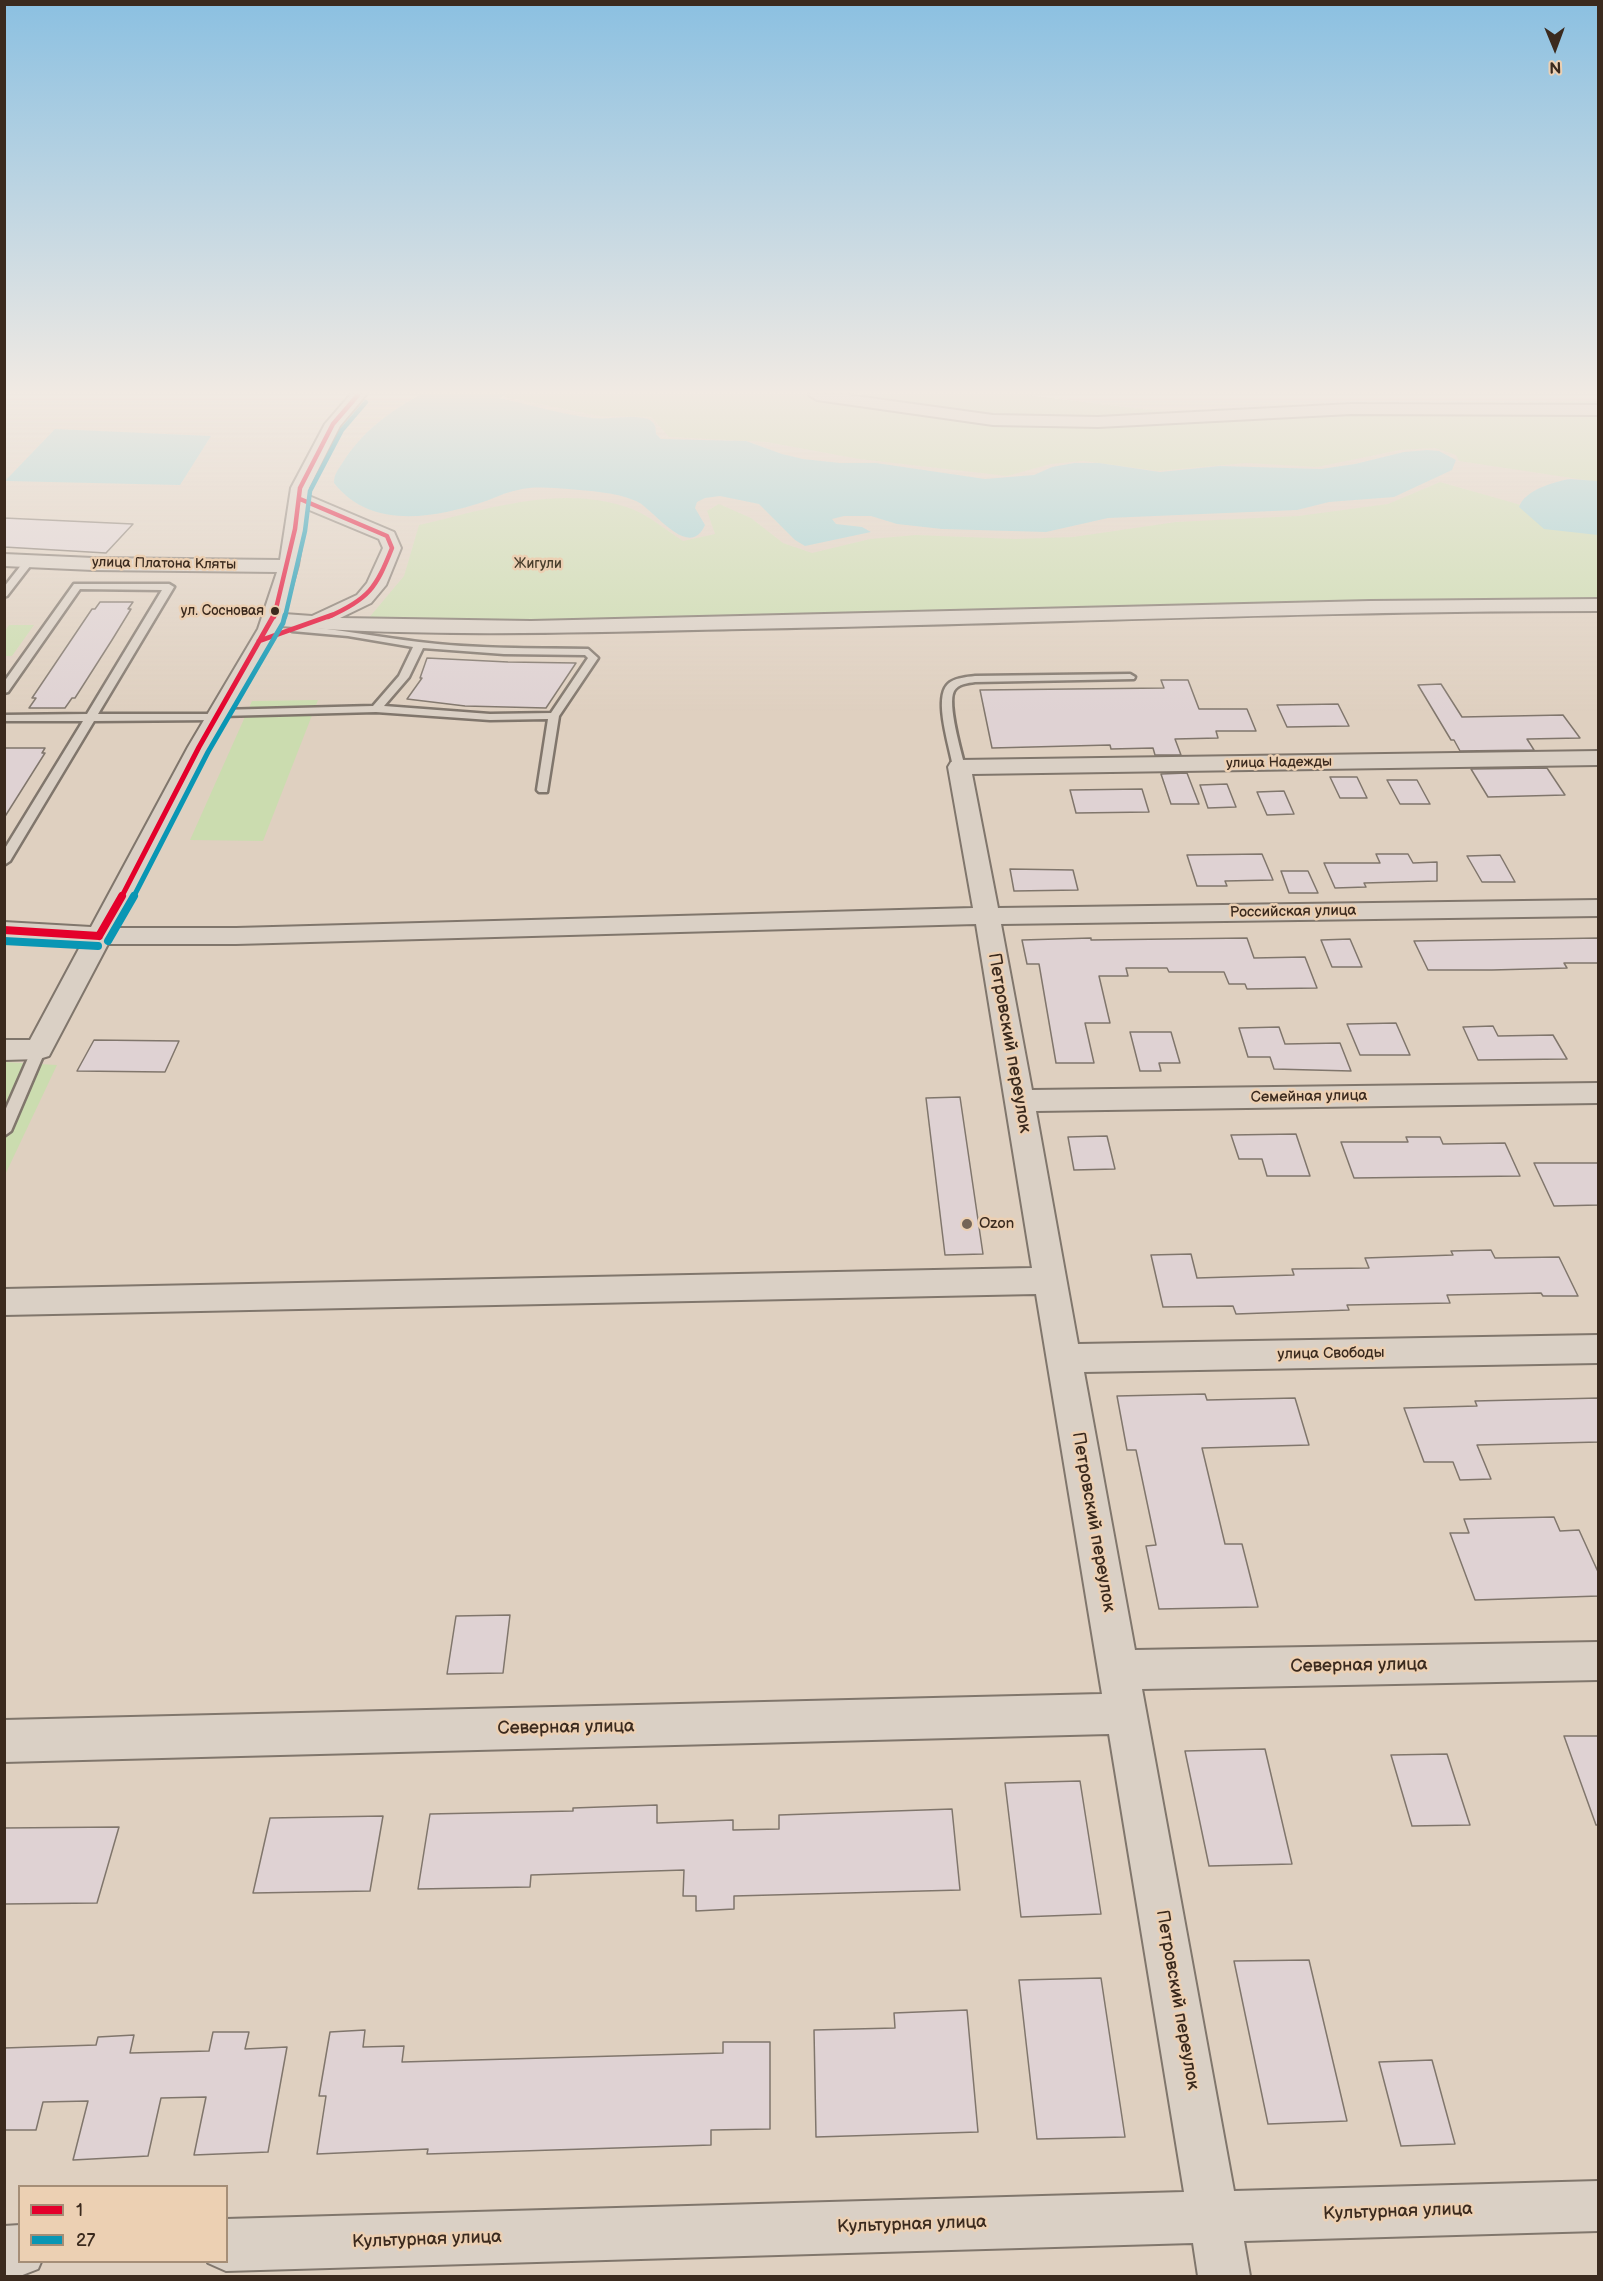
<!DOCTYPE html>
<meta charset="utf-8">
<style>
body{margin:0}
#map{position:relative;width:1603px;height:2281px;overflow:hidden;background:#dfd0c0;font-family:"Balsamiq Sans",sans-serif}
canvas{display:block}
.frame{position:absolute;inset:0;border:6px solid #3b2a1e;pointer-events:none}
.legend{position:absolute;left:18px;top:2185px;width:210px;height:78px;box-sizing:border-box;background:#ecd0b3;border:2px solid #a58e77;margin:0;padding:8px 10px;list-style:none;font-size:18px;color:#3b2a1e}
.legend li{display:flex;align-items:center;gap:12px;height:30px}
.legend b{width:30px;border:2px solid #a58e77}
.north{position:absolute;left:1525px;top:18px;width:60px;height:60px;-webkit-text-stroke:4px #ecd0b3;paint-order:stroke;rotate:179deg;font-size:16px;font-weight:700;line-height:24px;text-align:center;color:#3b2a1e}
.north::after{content:'';display:block;margin:auto;width:21px;height:27px;background:#3b2a1e;clip-path:polygon(50% 0,100% 100%,50% 72%,0 100%)}
</style>
<div id="map">
<canvas width="1603" height="2281"></canvas>
<div class="frame"></div>
<ul class="legend">
<li><b style="height:8px;background:#e4002b"></b>1</li>
<li><b style="height:8px;background:#0996b4"></b>27</li>
</ul>
<div class="north">N</div>
</div>
<script>
const g = document.querySelector('canvas').getContext('2d');
g.lineJoin = 'round';
function paint(path, color) {
  g.fillStyle = color;
  g.fill(path, 'evenodd');
}
function strokePath(path, color, width, dash) {
  g.strokeStyle = color;
  g.lineWidth = width;
  g.lineCap = dash ? 'butt' : 'round';
  g.setLineDash(dash || []);
  g.stroke(path);
}
function label(font, color, halo, rows, align = 'center') {
  g.font = font + ' "Balsamiq Sans",sans-serif';
  g.lineWidth = 5;
  g.setLineDash([]);
  g.textBaseline = 'middle';
  g.strokeStyle = halo;
  g.fillStyle = color;
  for (const [text, x, y, turn = 0] of rows) {
    g.save();
    g.translate(x, y);
    g.rotate((+turn || 0) * Math.PI / 180);
    g.textAlign = isNaN(turn) ? turn : align;
    if (halo) g.strokeText(text, 0, 0);
    g.fillText(text, 0, 0);
    g.restore();
  }
}
const green = new Path2D(`
 M507 395H1026L1184 414 1325 406 1598 401V482L1459 461 1456 455 1435 448 1400 450 1317 467 1246 463 1158 471 1083 461 1051 464 1007 476 859 459 766 442 669 437 651 417 599 416 504 397Z
 M1440 482 1528 507 1598 531V610L1500 609 362 626 404 576 419 525C488 509 563 483 632 509 650 516 667 531 683 541L715 534 707 511 719 504 751 518 783 543 812 553 870 539 916 535 1015 539 1073 537 1176 522 1298 516 1388 504Z
 M9 625H34L12 656H5V631Z
 M318 700 263 841 190 840 252 701Z
 M4 1062 57 1065 5 1175H4Z`);
const water = new Path2D(`
 M419 395H504L500 398C531 405 560 414 592 418 609 420 631 414 648 419 655 422 656 427 656 434L661 439 746 441 782 454 803 459 840 463H876L985 479 1034 475 1052 467 1074 463H1099L1160 472 1220 466 1321 469 1355 464 1404 452 1427 450 1439 451 1456 460 1452 470 1394 497 1329 502 1297 510 1108 518 1046 532 942 529 897 524 871 516H844L832 519 836 524 862 527 871 532 805 546 795 540 759 504 720 496 705 498 697 502 695 508 705 525C689 562 652 507 636 501 615 492 590 491 568 489 552 488 534 486 518 490 506 492 495 498 483 502 434 518 371 530 334 483 334 474 338 470 343 462 362 432 388 413 419 395Z
 M55 429 211 436 180 485 5 481Z
 M1570 479 1598 481V535L1544 529 1519 507C1525 490 1553 482 1570 479Z`);
const building = new Path2D(`
 M4 518 133 524 106 553 4 547Z
 M100 602H133L128 609H131L112 640 75 698H72L65 708H29L36 698H32L92 609H95Z
 M427 658 508 662 576 663 546 708 465 706 407 699 422 678H420Z
 M1161 680H1188L1199 709H1247L1256 731H1216L1218 738 1175 739 1181 755H1155L1153 748 1111 749 1110 745 992 748 980 690 1164 688Z
 M1441 684 1462 717 1563 715 1580 738 1527 739 1534 750 1460 751 1454 740H1451L1418 685Z
 M1338 704 1349 726 1287 727 1277 705Z
 M4 748H45L42 753H45L4 818Z
 M1547 768 1565 795 1488 797 1471 769Z
 M1187 773 1199 804H1171L1161 774Z
 M1330 777H1357L1367 798H1340Z
 M1387 780H1417L1430 804H1400Z
 M1227 784 1236 807 1208 808 1200 785Z
 M1142 789 1149 812 1076 813 1070 790Z
 M1284 791 1294 814 1267 815 1257 792Z
 M1262 854 1273 880 1225 881 1227 886H1197L1187 855Z
 M1376 854H1408L1413 863 1437 862V881L1364 883 1366 887 1335 888 1324 863H1380Z
 M1500 855 1515 882H1482L1467 856Z
 M1010 869 1073 870 1078 890 1014 891Z
 M1281 871H1308L1318 893H1289Z
 M1091 938V940L1247 938 1254 958 1305 957 1317 988 1247 989 1245 984H1229L1224 972H1169L1167 968H1126L1128 976H1099L1110 1023H1085L1094 1063H1056L1039 964H1027L1022 940Z
 M1599 938V963H1564L1567 968 1492 970H1428L1414 941Z
 M1350 939 1362 967H1332L1321 940Z
 M1396 1023 1410 1055H1360L1347 1024Z
 M1493 1026 1498 1036 1553 1035 1567 1059 1478 1060 1463 1027Z
 M1279 1027 1285 1044 1340 1043 1351 1071 1274 1069 1270 1057H1248L1239 1028Z
 M1130 1032H1171L1180 1063H1159L1161 1071H1140Z
 M94 1040 179 1041 165 1072 77 1071Z
 M960 1097 983 1254 945 1255 926 1098Z
 M1296 1134 1310 1176H1267L1262 1159H1239L1231 1135Z
 M1107 1136 1115 1169 1074 1170 1068 1137Z
 M1406 1137H1440L1443 1144 1505 1143 1520 1176 1354 1178 1341 1142H1408Z
 M1534 1163H1599V1205L1554 1206Z
 M1491 1250 1495 1258 1559 1257 1578 1296H1543L1541 1293 1447 1295 1450 1303 1347 1305 1349 1310 1236 1314 1233 1306 1163 1307 1151 1255 1191 1254 1197 1278 1294 1275 1292 1269 1369 1268 1365 1258 1453 1255 1451 1251Z
 M1205 1394 1207 1400 1295 1398 1309 1445 1202 1448 1225 1544H1242L1258 1607 1159 1609 1146 1546 1156 1545 1136 1450H1127L1117 1396Z
 M1599 1398V1442L1477 1445 1491 1479 1460 1480 1453 1462H1424L1404 1408 1477 1406 1475 1401Z
 M1554 1517 1560 1531 1579 1530 1599 1574V1596L1475 1600 1450 1533H1469L1464 1519Z
 M510 1615 503 1673 447 1674 456 1616Z
 M1564 1736H1599V1825H1596Z
 M1265 1749 1292 1864 1209 1866 1185 1751Z
 M1447 1754 1470 1825 1412 1826 1391 1755Z
 M1080 1781 1101 1914 1021 1917 1005 1783Z
 M657 1805V1823L733 1820V1830L779 1829V1815L952 1809 960 1890 734 1896V1909L696 1911V1896H683L684 1870 531 1875 530 1887 418 1889 430 1814 573 1811V1808Z
 M383 1816 370 1891 253 1893 270 1818Z
 M119 1827 97 1903 4 1904V1828Z
 M1309 1960 1347 2121 1268 2124 1234 1961Z
 M1101 1978 1125 2137 1037 2139 1019 1980Z
 M967 2010 978 2132 816 2137 814 2030 895 2028 894 2013Z
 M365 2030 363 2047 404 2046 402 2062 723 2053V2042H770V2129L711 2130V2145L427 2154 428 2149 317 2154 326 2096H319L330 2032Z
 M213 2032H249L245 2049 287 2047 268 2152 194 2155 206 2097 161 2098 148 2156 73 2160 88 2101 43 2102 36 2130H4V2048L96 2045 98 2037 134 2035 130 2053 209 2051Z
 M1432 2060 1455 2144 1401 2146 1379 2062Z`);
const service = new Path2D(`
 M26 559 34 561 7 596 4 597V587Z
 M74 584H169L174 587 98 714H214L219 710 373 706 399 676 413 647 348 636 292 631V627L296 626C338 629 377 637 419 642 475 649 532 648 588 649L598 658 559 716 547 792H539L537 790 548 719 490 720 376 712 221 716 216 720 94 721 10 861 4 865V850L83 721H4V715L87 714 162 590 80 589 8 692 4 693V682ZM423 648 504 654 585 655 588 658 551 713 490 714 384 706 409 677Z
 M1130 674 1135 677 1134 679 975 682C968 683 958 684 954 691 947 704 961 751 965 767L959 770 953 767C950 748 933 698 948 684 954 678 966 677 975 676Z
 M39 1044 46 1049 11 1131 4 1136V1113L32 1049Z`);
const minor = new Path2D(`
 M350 395H366L340 426 309 488V496L394 532 401 548 386 585 371 603 340 618 531 621 1370 601 1598 599V611C1313 611 1028 624 743 629 589 632 434 638 280 626L210 747 116 928H236L973 908 948 767 951 762 959 760 1598 751V765L972 774 998 908 1598 900V916L1001 924 1032 1090 1598 1083V1103L1036 1111 1078 1344 1598 1335V1363L1084 1372 1135 1650 1598 1642V1680L1142 1689 1234 2191 1598 2181V2231L1244 2241 1250 2276H1198L1193 2243 226 2271 208 2263 226 2262V2219L1184 2192 1109 1734 4 1762V1720L1102 1694 1036 1294 4 1315V1289L1032 1268 976 924 236 944H108L49 1056 39 1059 4 1060V1040H30L82 943 4 938V922L91 927 188 747 258 629 277 572 93 570 4 566V554L93 558 280 560 291 488 325 424ZM307 509 379 539 383 548 367 583 357 595 312 616 284 614 298 565Z
 M809 395H848L993 415 1098 417 1351 404 1598 405V415L1351 414 1098 427 993 425 817 400Z
 M20 2225V2262H41L38 2269 20 2276H4V2226Z`);
const bus1Far2 = new Path2D(`
 M300 499 387 536 392 548C376 588 369 599 328 617
 M274 617 295 529 300 488 333 424 358 395`);
const bus1Far1 = new Path2D(`
 M259 641 332 615
 M121 898 199 747 274 615`);
const bus1 = new Path2D(`
 M4 930 99 936
 M99 936 122 896`);
const bus2Far2 = new Path2D(`
 M285 617 305 531 310 491 342 430 366 402`);
const bus2Far1 = new Path2D(`
 M133 898 208 752 283 623 285 615`);
const bus2 = new Path2D(`
 M4 941 98 946
 M108 941 134 896`);
const markers = [
 [275,611,5,"#3b2a1e"],
 [967,1224,6,"#746457"]
];
const farStreetnames = [
 ["улица Платона Кляты",164,564,1],
 ["улица Надежды",1279,763,-1]
];
const farParknames = [
 ["Жигули",538,564]
];
const busNames = [
 ["ул. Сосновая",264,611]
];
const streetNames = [
 ["Российская улица",1293,912,-1],
 ["Семейная улица",1309,1097,-1],
 ["улица Свободы",1331,1354,-1]
];
const poiNames = [
 ["Ozon",979,1224]
];
const nearStreetnames = [
 ["Петровский переулок",1009,1043,80],
 ["Петровский переулок",1093,1522,80],
 ["Северная улица",1359,1666,-1],
 ["Северная улица",566,1728,-1],
 ["Петровский переулок",1177,2000,80],
 ["Культурная улица",1398,2212,-2],
 ["Культурная улица",912,2225,-2],
 ["Культурная улица",427,2240,-2]
];
paint(green, '#cbdcaf');
paint(water, '#9fd3d6');
paint(building, '#dfd2d3');
strokePath(building, '#80766c', 1.5);
strokePath(service, '#80766c', 5);
strokePath(minor, '#80766c', 4);
paint(service, '#dad0c5');
paint(minor, '#dad0c5');
strokePath(bus1Far2, '#e4002b', 4.5);
strokePath(bus1Far1, '#e4002b', 5);
strokePath(bus1, '#e4002b', 8);
strokePath(bus2Far2, '#0996b4', 4.5);
strokePath(bus2Far1, '#0996b4', 5);
strokePath(bus2, '#0996b4', 8);
const sky = g.createLinearGradient(0, 0, 0, 714);
sky.addColorStop(0, '#8bc0e1');
sky.addColorStop(0.55, '#f1eae3');
sky.addColorStop(1, '#f1eae300');
g.fillStyle = sky;
g.fillRect(0, 0, 1603, 714);
for (const [x, y, r, color] of markers) {
  const dot = new Path2D();
  dot.arc(x, y, r, 0, 2 * Math.PI);
  g.fillStyle = color;
  g.fill(dot);
  strokePath(dot, '#ecd0b3', 2);
}
label('14px', '#3b2a1e', '#ecd0b3', farStreetnames);
label('14px', '#483d2b', '#ecd0b3', farParknames);
label('14px', '#3b2a1e', '#ecd0b3', busNames, 'right');
label('15px', '#3b2a1e', '#ecd0b3', streetNames);
label('15px', '#3b2a1e', '#ecd0b3', poiNames, 'left');
label('18px', '#3b2a1e', '#ecd0b3', nearStreetnames);
</script>
